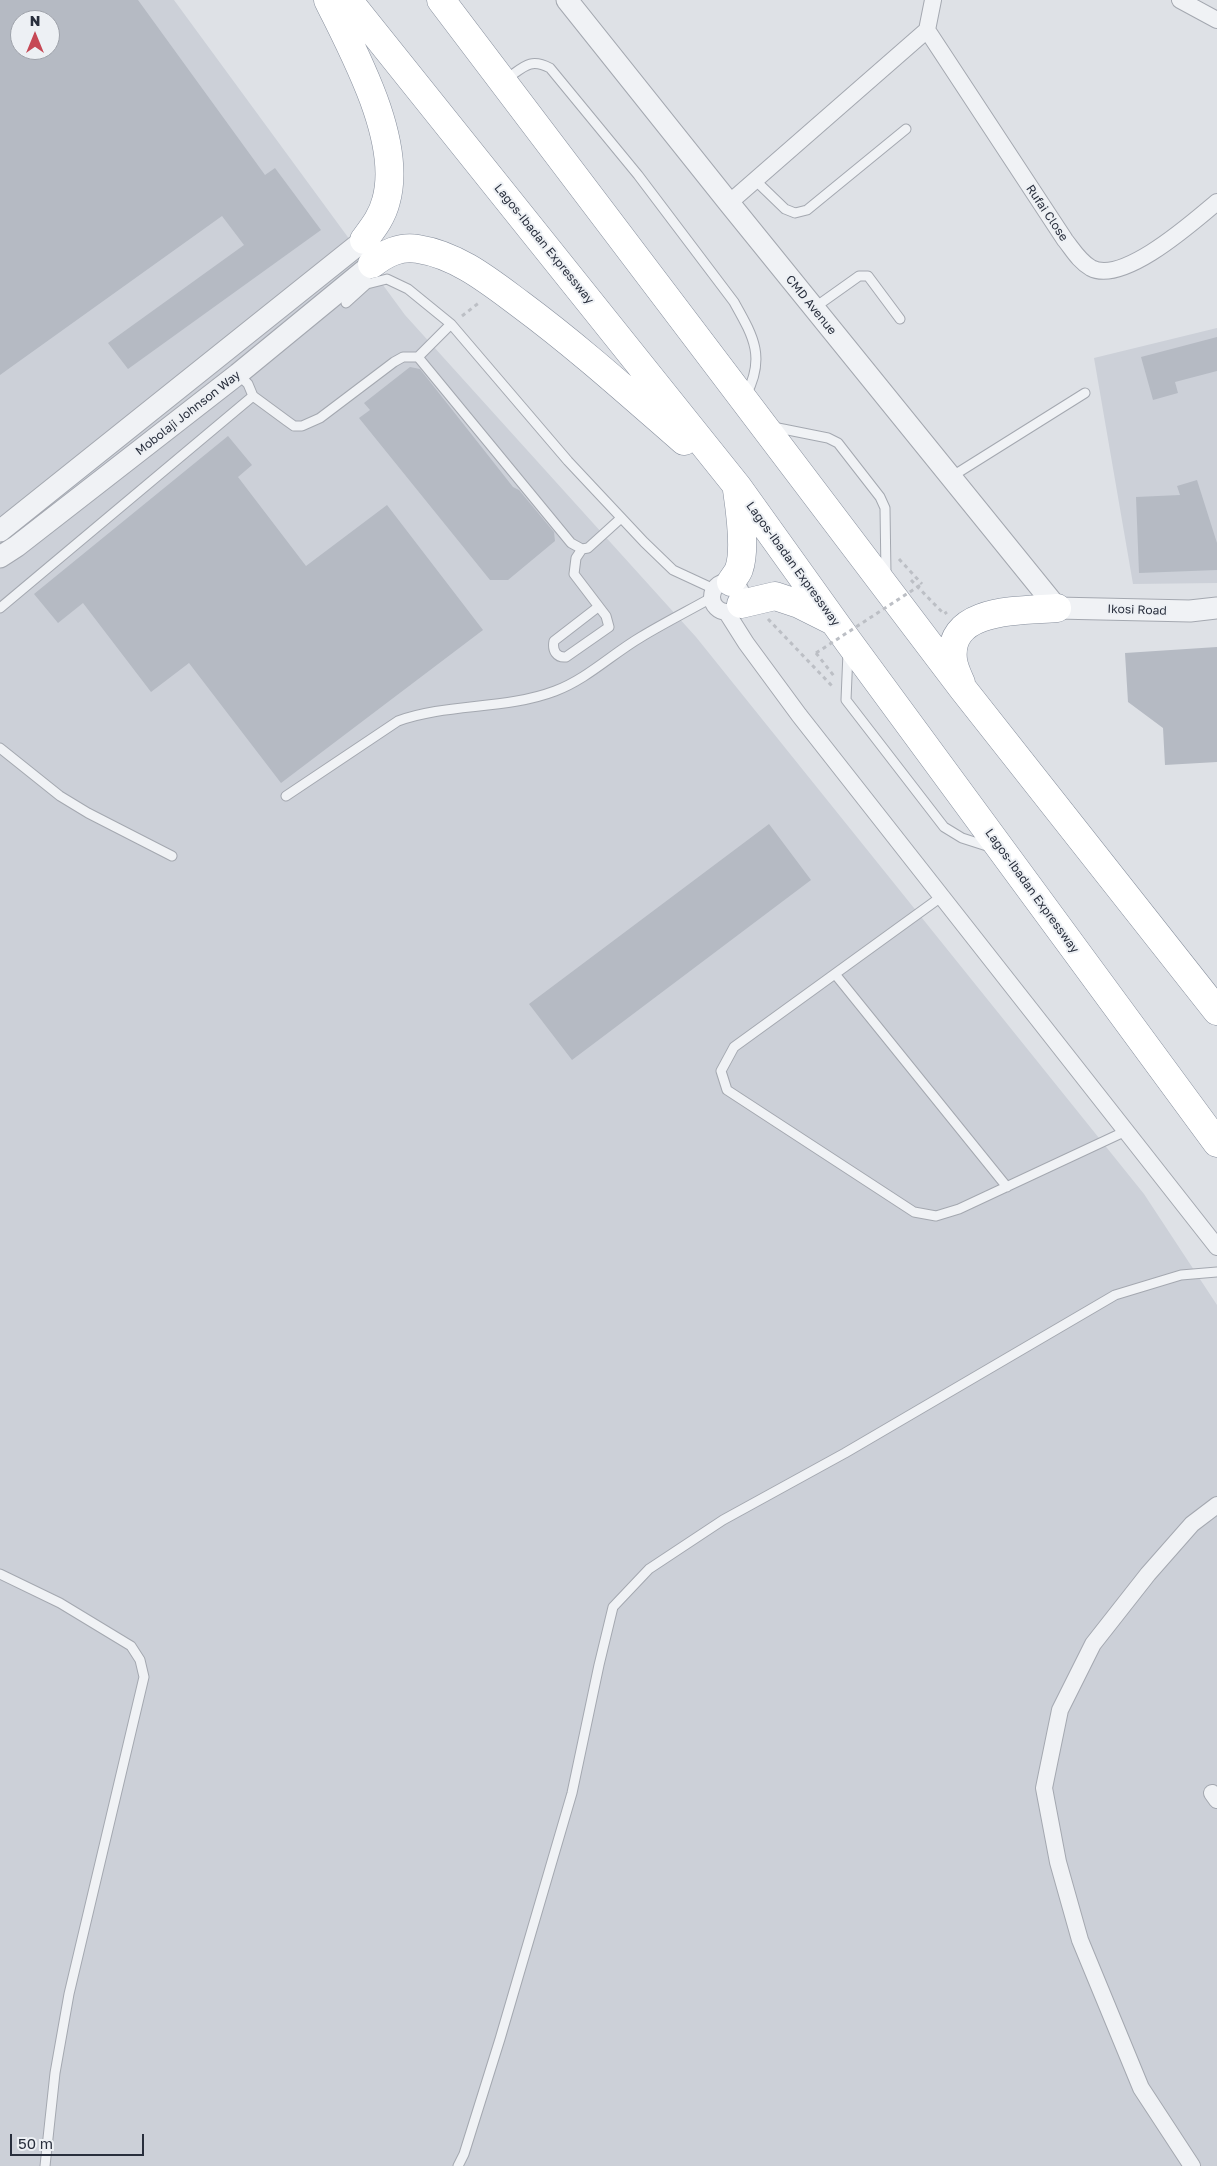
<!DOCTYPE html>
<style>
body{margin:0}
#map{position:relative;width:1217px;height:2166px;overflow:hidden;background:#dee1e6;font-family:"Golos Text",sans-serif}
canvas{display:block}
.north{position:absolute;left:10px;top:10px;width:50px;height:50px;box-sizing:border-box;background:#edf0f4;border:1px solid #9ea2aa;border-radius:50%;rotate:0deg;font-size:14px;font-weight:700;line-height:20px;text-align:center;color:#282e3c}
.north::after{content:'';display:block;margin:auto;width:18px;height:22px;background:#c64855;clip-path:polygon(50% 0,100% 100%,50% 72%,0 100%)}
.scale{position:absolute;left:10px;top:2134px;width:134px;height:22px;box-sizing:border-box;border:2px solid #282e3c;border-top:0;padding-left:6px;font-size:15px;line-height:18px;white-space:nowrap;color:#282e3c;-webkit-text-stroke:4px #edf0f4;paint-order:stroke}
</style>
<div id="map">
<canvas width="1217" height="2166"></canvas>
<div class="north">N</div>
<div class="scale">50 m</div>
</div>
<script>
const g = document.querySelector('canvas').getContext('2d');
g.lineJoin = 'round';
function paint(path, color) {
  g.fillStyle = color;
  g.fill(path, 'evenodd');
}
function strokePath(path, color, width, dash) {
  g.strokeStyle = color;
  g.lineWidth = width;
  g.lineCap = dash ? 'butt' : 'round';
  g.setLineDash(dash || []);
  g.stroke(path);
}
function label(font, color, halo, rows, align = 'center') {
  g.font = font + ' "Golos Text",sans-serif';
  g.lineWidth = 4;
  g.setLineDash([]);
  g.textBaseline = 'middle';
  g.strokeStyle = halo;
  g.fillStyle = color;
  for (const [text, x, y, turn = 0] of rows) {
    g.save();
    g.translate(x, y);
    g.rotate((+turn || 0) * Math.PI / 180);
    g.textAlign = isNaN(turn) ? turn : align;
    if (halo) g.strokeText(text, 0, 0);
    g.fillText(text, 0, 0);
    g.restore();
  }
}
const built = new Path2D(`
 M0 0H174L405 315 696 637 1144 1194 1217 1305V2166H0ZM20 20H50V50H20Z
 M1217 328V583L1133 584 1094 358Z`);
const building = new Path2D(`
 M0 0H138L265 175 275 168 321 230 128 369 108 343 244 245 222 216 0 375ZM20 20H50V50H20Z
 M1217 337V371L1175 382 1178 393 1153 400 1141 357Z
 M410 367 420 369 513 487 519 490 554 532 555 541 508 580H490L359 418 370 410 364 403Z
 M228 436 252 465 238 477 306 566 387 505 483 630 281 783 189 663 151 692 83 603 58 623 34 594Z
 M1197 480 1217 543V570L1139 573 1136 497 1180 495 1177 486Z
 M1217 647V762L1165 765 1163 728 1128 702 1125 653Z
 M769 824 811 880 572 1060 529 1004Z`);
const path = new Path2D(`
 M462 316 480 302
 M899 559 922 584
 M911 580 944 614 947 612
 M768 619 833 687
 M816 653 834 676`);
const service = new Path2D(`
 M505 80C523 68 529 57 550 68L638 175 734 302C753 336 766 357 746 395
 M756 181 785 209 795 213 807 210 906 129
 M346 303 367 284 387 279 408 289 451 324 568 461 644 542 673 570 714 589
 M814 308 859 276H868L900 319
 M418 357 451 324
 M238 374 248 384 253 396 287 421 294 426H302L320 418 394 362 403 357H418L571 543 582 549 588 548 620 519
 M773 427 828 438 838 443 880 497 885 508 886 574
 M951 477 1085 393
 M582 549 576 558 574 574 606 616 609 627 566 657C557 658 552 651 554 641L598 607
 M0 608 253 396
 M848 652 846 700 944 827 962 838 990 847
 M0 748 60 796 88 813 172 856
 M286 796 398 721C447 703 505 710 555 691 587 679 612 654 641 637 664 623 688 611 711 598
 M941 897 734 1047 721 1071 727 1090 914 1212 936 1216 959 1209 1126 1131
 M835 974 1007 1187
 M0 1574 60 1603 131 1646 140 1660 144 1677 69 1994 55 2073 45 2166
 M458 2166 464 2154 500 2039 572 1793 599 1665 613 1607 649 1569 723 1520 845 1453 1115 1295 1181 1275 1217 1272`);
const minor = new Path2D(`
 M1180 0 1217 20
 M927 30 1065 240C1073 250 1079 261 1091 268 1123 285 1193 222 1217 202
 M927 30 933 0
 M729 203 927 30
 M712 597a15 15 0 1 1 30 0a15 15 0 1 1-30 0Z
 M727 613 746 643 799 715 1217 1247
 M1212 1793 1217 1800
 M1192 2166 1141 2088 1080 1940 1058 1862 1044 1788 1060 1710 1093 1644 1148 1574 1192 1524 1217 1505`);
const tertiary = new Path2D(`
 M567 0 729 203 1057 608 1190 611 1217 608
 M0 531 364 240
 M0 557 17 546 238 374 372 264`);
const motorway = new Path2D(`
 M328 0C354 53 403 141 386 201 382 217 373 228 364 240
 M348 0 737 486 848 641 1217 1143
 M441 0 963 689 1217 1011
 M372 264C386 253 400 246 418 249 457 255 489 281 520 304 578 347 630 394 684 441
 M731 582C733 578 738 573 739 569 746 549 740 511 737 490
 M741 604 775 596 799 604 831 620
 M961 683C958 676 954 668 953 660 947 607 1021 611 1057 608`);
const pathBridge = new Path2D(`
 M816 653 922 584`);
const streetNames = [
 ["Rufai Close",1047,213,56],
 ["Lagos-Ibadan Expressway",544,244,51],
 ["CMD Avenue",811,305,51],
 ["Mobolaji Johnson Way",188,413,-38],
 ["Lagos-Ibadan Expressway",793,564,54],
 ["Ikosi Road",1137,610,2],
 ["Lagos-Ibadan Expressway",1032,891,54]
];
paint(built, '#ccd0d8');
paint(building, '#b5bac3');
strokePath(service, '#a4a8b0', 11);
strokePath(minor, '#a4a8b0', 18);
strokePath(tertiary, '#a4a8b0', 23);
strokePath(motorway, '#868e9c', 29);
strokePath(path, '#bcbfc5', 3, [4, 4]);
strokePath(service, '#f0f2f5', 9);
strokePath(minor, '#f0f2f5', 16);
strokePath(tertiary, '#f0f2f5', 21);
strokePath(motorway, '#fff', 28);
strokePath(pathBridge, '#bcbfc5', 3, [4, 4]);
label('12px', '#282e3c', '#edf0f4', streetNames);
</script>
